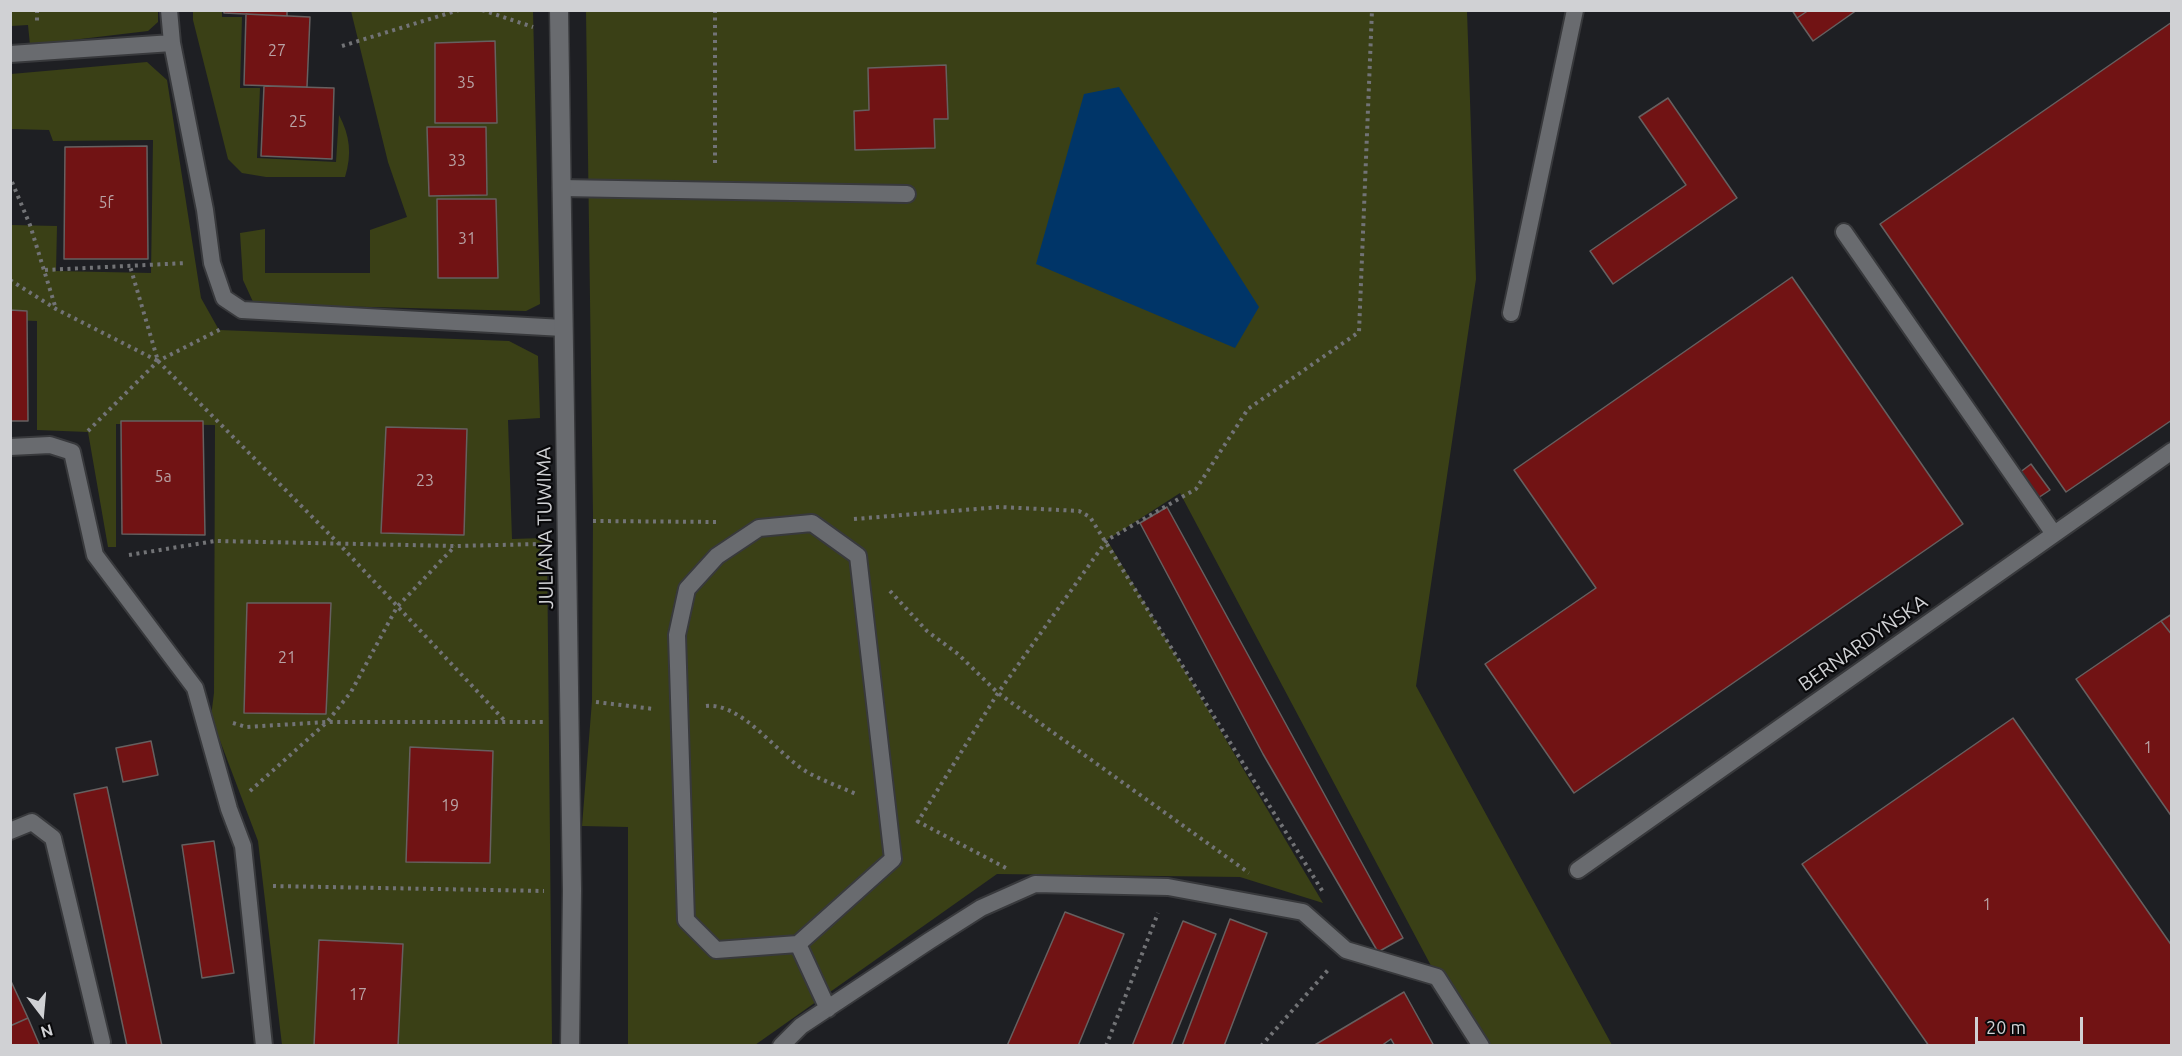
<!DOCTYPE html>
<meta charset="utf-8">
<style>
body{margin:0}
#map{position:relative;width:2182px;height:1056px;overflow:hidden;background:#1e1f23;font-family:Ubuntu,sans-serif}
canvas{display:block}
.frame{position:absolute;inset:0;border:12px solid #d0d1d4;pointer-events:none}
.north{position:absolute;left:12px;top:984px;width:60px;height:60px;-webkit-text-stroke:4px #09090b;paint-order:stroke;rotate:164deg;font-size:16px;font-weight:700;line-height:24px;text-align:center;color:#d0d1d4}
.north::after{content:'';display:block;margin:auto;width:21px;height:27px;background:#d0d1d4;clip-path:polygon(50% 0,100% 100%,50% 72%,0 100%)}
.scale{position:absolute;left:1975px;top:1017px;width:108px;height:27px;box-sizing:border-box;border:3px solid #d0d1d4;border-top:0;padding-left:8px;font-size:18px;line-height:21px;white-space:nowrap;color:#d0d1d4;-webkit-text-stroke:4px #09090b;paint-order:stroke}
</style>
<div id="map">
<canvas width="2182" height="1056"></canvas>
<div class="frame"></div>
<div class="north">N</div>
<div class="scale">20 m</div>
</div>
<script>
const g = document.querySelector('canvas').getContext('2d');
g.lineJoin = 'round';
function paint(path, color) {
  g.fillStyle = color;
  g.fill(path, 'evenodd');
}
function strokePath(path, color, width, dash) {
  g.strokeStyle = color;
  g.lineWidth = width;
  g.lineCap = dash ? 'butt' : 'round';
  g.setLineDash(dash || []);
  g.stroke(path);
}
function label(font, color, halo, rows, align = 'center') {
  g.font = font + ' Ubuntu,sans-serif';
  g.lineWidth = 4.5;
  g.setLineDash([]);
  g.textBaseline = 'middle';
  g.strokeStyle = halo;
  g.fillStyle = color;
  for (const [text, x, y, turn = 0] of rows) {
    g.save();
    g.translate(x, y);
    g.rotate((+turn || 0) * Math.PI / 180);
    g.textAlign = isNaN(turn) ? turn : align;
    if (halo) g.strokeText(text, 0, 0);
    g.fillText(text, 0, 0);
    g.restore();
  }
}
const green = new Path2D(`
 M10 11H158V22L148 31 30 45 28 25 11 26Z
 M193 11H222V17H242L240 88H260L257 158 336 162 339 115C350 136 352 154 345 177H266L242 173 228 159 193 20Z
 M351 11H533L540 304 526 311 254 304 243 280 240 233 265 229V273H370V230L407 217 388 162Z
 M586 11H1467L1476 279 1416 686 1612 1045H1488L1437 977 1180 493 1107 540 1323 903 1240 877 997 874 755 1045H628V827L582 826 592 701 593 515Z
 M147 62 167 80 201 298 219 330 509 341 538 356 540 418 508 420 512 539 544 538 547 544 552 1045H282L258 841 211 717 214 693 215 425 116 424V547H108L88 432 37 430V321L11 320V225L57 226 56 271 151 273 153 140 53 141 49 130 11 129V74Z`);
const water = new Path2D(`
 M1119 87 1259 307 1235 348 1036 264 1084 94Z`);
const building = new Path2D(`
 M224 10H287V16L224 13Z
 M1792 10H1809L1797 18Z
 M1809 10H1857L1813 41 1797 18Z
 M246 14 310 17 307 87 244 85Z
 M2172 22V420L2066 492 1880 224Z
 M495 41 497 123H435V43Z
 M946 65 948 119H934L935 148 855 150 854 111 869 110 868 68Z
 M264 86 334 88 332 159 261 156Z
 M1668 98 1737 198 1613 284 1590 251 1686 185 1639 117Z
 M427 127H486L487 195 429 196Z
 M147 146 148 259H64L65 147Z
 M437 199H496L498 278H438Z
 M1792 277 1963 524 1574 793 1485 664 1596 588 1514 470Z
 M10 310 27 311 28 421H10Z
 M121 421H203L205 535 122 534Z
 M386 427 467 429 464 535 381 533Z
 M2031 464 2050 490 2038 498 2019 473Z
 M1167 507 1403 938 1378 952 1263 754 1140 523Z
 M247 603H331L326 714 244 713Z
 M2172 614V635L2161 621Z
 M2161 621 2172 635V817L2076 679Z
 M2013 718 2172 946V1046H1929L1802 864Z
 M151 741 158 775 123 782 116 748Z
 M410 747 493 751 490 863 406 862Z
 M107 787 162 1046H127L74 794Z
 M214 841 234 973 202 978 182 845Z
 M1065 912 1124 934 1078 1046H1007Z
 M1230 919 1267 933 1224 1046H1182Z
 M1183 921 1216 934 1171 1046H1132Z
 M319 940 403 944 398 1046H314Z
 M10 979 28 1018 10 1026Z
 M1404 992 1434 1046H1395L1391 1039 1381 1046H1313Z
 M28 1018 40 1046H10V1026Z`);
const path = new Path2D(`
 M37 10V25
 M482 10 533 27
 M342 46 459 10
 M715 163V10
 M12 182 30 225 56 309
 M45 270 187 263
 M10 280 56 309 158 361 130 266
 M158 361 339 544 505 721
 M88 431 158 361 221 329
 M854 519 1000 507 1079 511 1090 517 1323 892
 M593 521 718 522
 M129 555 215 541 456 546 540 544
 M890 591 927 631 958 654 998 693 1249 873
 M596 702 654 709
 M706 706C742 702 778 755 807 772 823 781 841 787 858 795
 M233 723 246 727 327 722H543
 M250 791 327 722 351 692 397 607 455 546
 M917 821 1006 868
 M917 823 998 693 1107 540 1196 489 1248 409 1359 332 1372 10
 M273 886 544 891
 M1106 1046 1158 913
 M1261 1046 1328 970`);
const lane = new Path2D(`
 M169 10 172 43 205 210 212 263 224 298 242 310 563 328
 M10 54 172 43
 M561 188 907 194
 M1844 232 2054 534
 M1511 313 1575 10
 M10 447 50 445 72 452 95 555 195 688 229 809 243 846 264 1046
 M812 523 858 556 893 859 798 944 716 950 686 920 677 635 687 589 717 556 759 528Z
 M10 831 32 822 53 838 102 1042
 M1578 870 2172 451
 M798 944 828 1009
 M781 1046 801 1026 929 941 981 908 1035 884 1168 887 1303 912 1346 950 1437 977 1481 1046`);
const street = new Path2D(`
 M559 10 572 891 570 1046`);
const numberNames = [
 ["27",277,51],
 ["35",466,83],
 ["25",298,122],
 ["33",457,161],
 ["5f",106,203],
 ["31",467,239],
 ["5a",163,477],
 ["23",425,481],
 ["21",287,658],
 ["1",2148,748],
 ["19",450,806],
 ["1",1987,905],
 ["17",358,995]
];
const streetNames = [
 ["JULIANA TUWIMA",545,528,-91],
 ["BERNARDYŃSKA",1863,643,-35]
];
paint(green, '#3a4016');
paint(water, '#003568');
paint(building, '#711314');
strokePath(building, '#666060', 1.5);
strokePath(lane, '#38393c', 20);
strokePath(street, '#38393c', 21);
strokePath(path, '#727376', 4, [3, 4.5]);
strokePath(lane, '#696b6f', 16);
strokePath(street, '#696b6f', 18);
label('16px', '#b8a2a4', null, numberNames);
label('20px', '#d0d1d4', '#09090b', streetNames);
</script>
